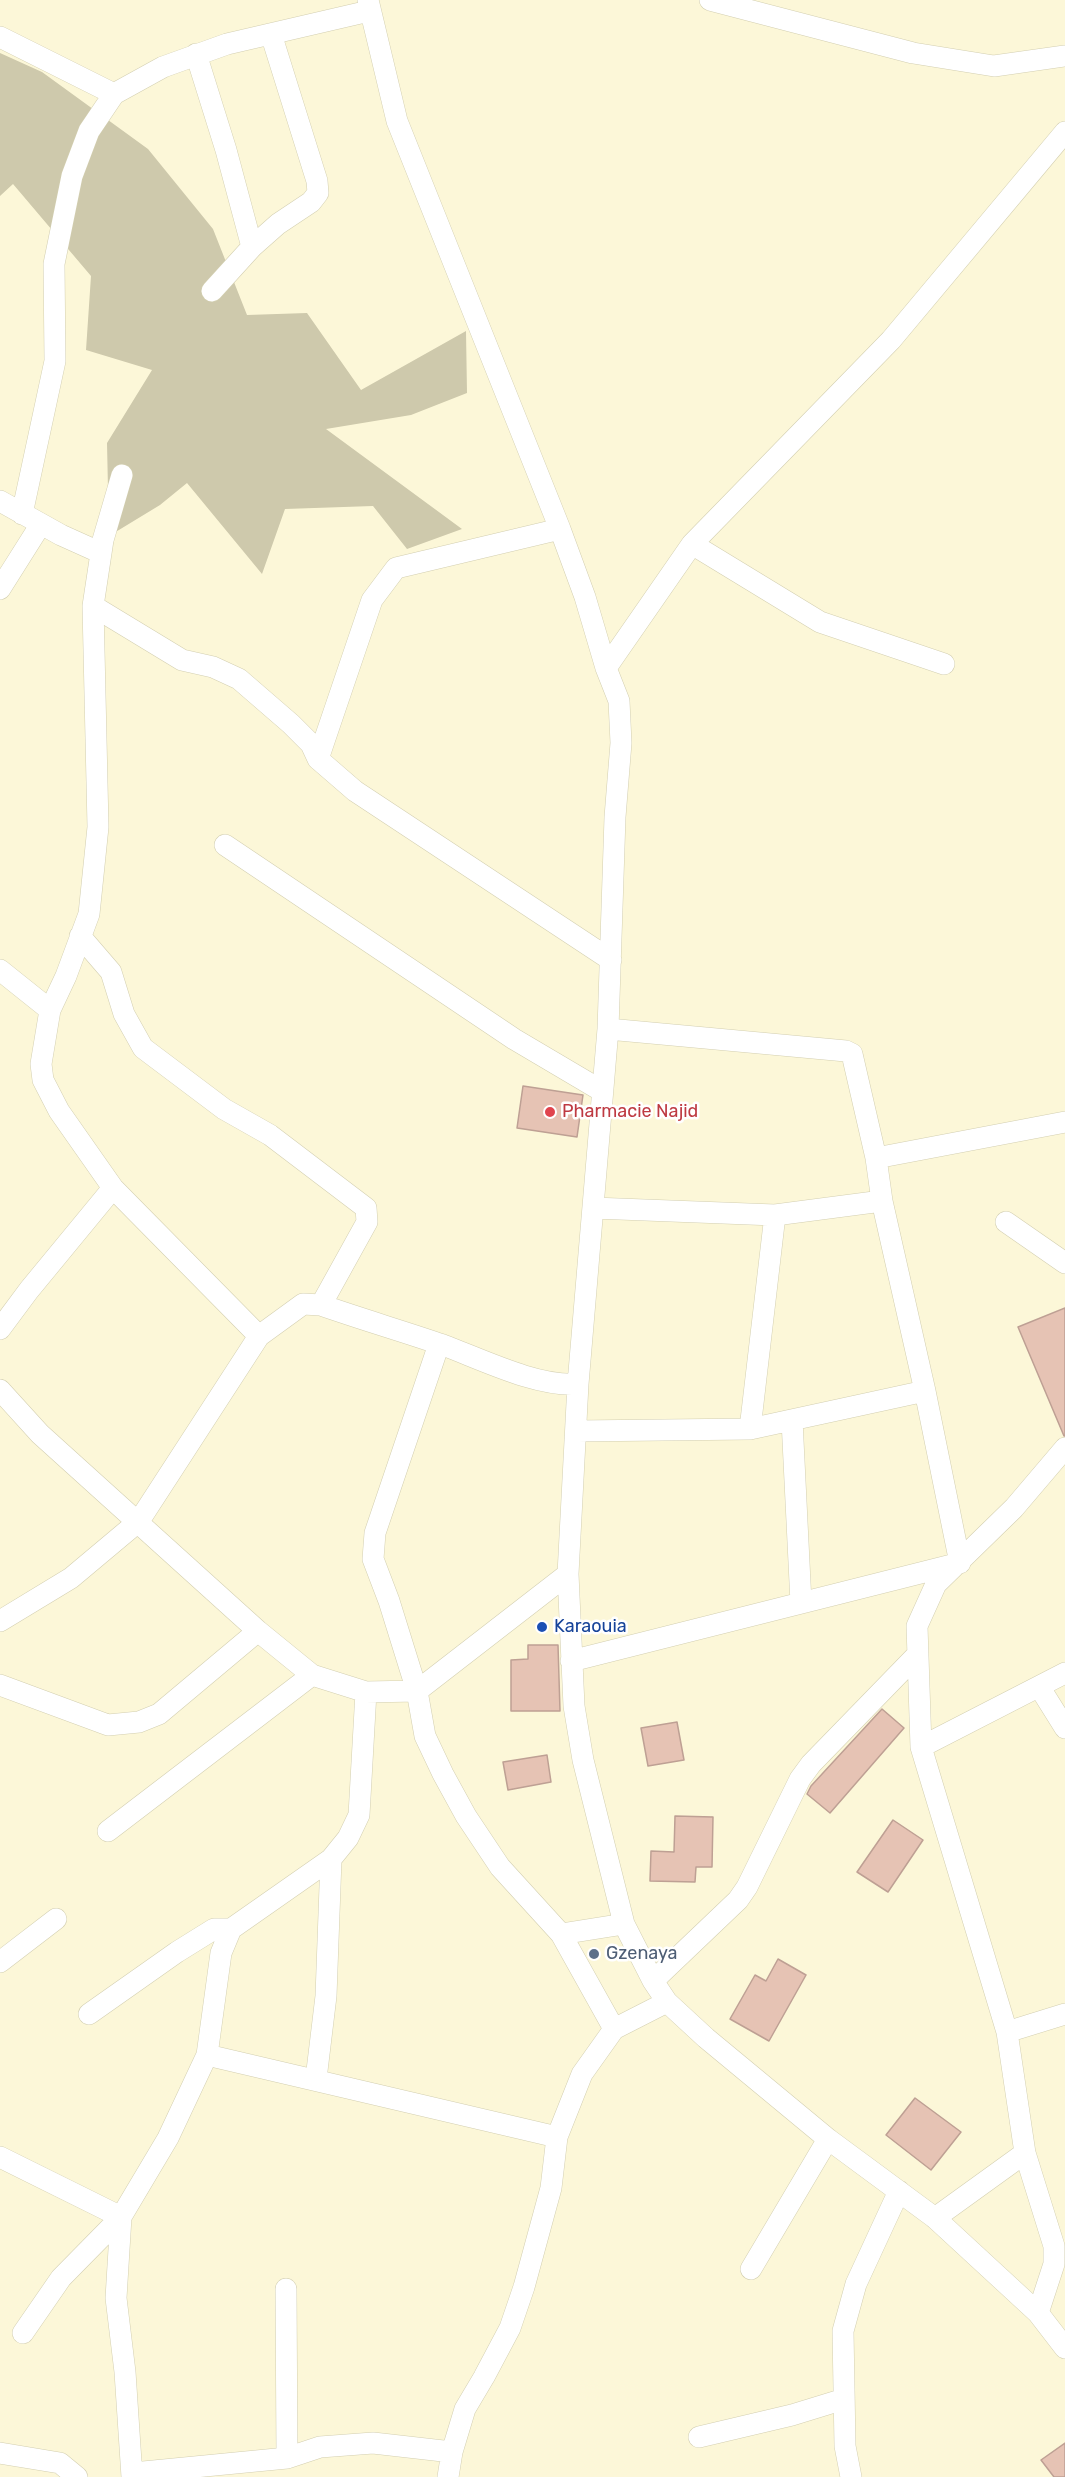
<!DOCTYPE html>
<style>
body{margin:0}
canvas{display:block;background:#fcf7d8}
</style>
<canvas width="1065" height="2477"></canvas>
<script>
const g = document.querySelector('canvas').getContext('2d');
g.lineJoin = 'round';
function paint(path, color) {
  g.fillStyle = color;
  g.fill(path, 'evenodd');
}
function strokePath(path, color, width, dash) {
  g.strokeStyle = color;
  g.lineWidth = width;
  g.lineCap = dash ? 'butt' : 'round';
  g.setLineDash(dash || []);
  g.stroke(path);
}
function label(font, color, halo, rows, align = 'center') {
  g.font = font + ' Rubik,sans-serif';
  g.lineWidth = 5;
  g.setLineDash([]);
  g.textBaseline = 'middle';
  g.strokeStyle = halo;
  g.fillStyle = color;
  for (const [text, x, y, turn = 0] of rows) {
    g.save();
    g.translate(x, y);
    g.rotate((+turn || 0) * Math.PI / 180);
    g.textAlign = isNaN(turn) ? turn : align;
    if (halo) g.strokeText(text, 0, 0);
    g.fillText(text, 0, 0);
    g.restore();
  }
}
const green = new Path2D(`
 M0 53 42 72 148 149 213 229 247 315 307 313 361 390 466 331 467 393 411 415 326 429 462 529 407 549 373 506 285 509 262 574 187 483 160 505 109 536 107 443 152 370 86 350 91 276 13 184 0 196Z`);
const building = new Path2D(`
 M523 1086 583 1095 577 1137 517 1128Z
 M1065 1308V1436H1064L1018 1327Z
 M528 1645H558L560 1711H511V1660L528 1659Z
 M882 1709 904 1728 830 1813 807 1794 811 1786Z
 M677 1722 684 1760 648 1766 641 1728Z
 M547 1755 551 1782 508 1790 503 1762Z
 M675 1816 713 1817 712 1867H696L695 1882 650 1881 651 1851 674 1852Z
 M893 1820 923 1840 888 1892 857 1872Z
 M778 1959 806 1975 769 2041 730 2019 755 1975 766 1981Z
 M915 2098 961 2132 931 2170 886 2135Z
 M1065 2443V2477H1054L1041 2460Z`);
const minor = new Path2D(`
 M368 0 397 121 560 529 585 597 606 668 619 701 621 743 615 817 608 1029 578 1384 568 1574 574 1706 583 1760 624 1924 653 1981 667 2002 706 2038 828 2139 935 2218 1038 2313 1065 2348
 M710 0 913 53 994 66 1065 56
 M0 37 114 94
 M196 54 226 150 252 247
 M212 291 252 247 278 224 311 202 318 193 317 181 271 34
 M122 475 103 540 93 606 98 827 89 914 66 976 50 1010 41 1064 43 1080 59 1111 113 1188 259 1336
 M0 501 61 535 101 553
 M22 514 55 361 54 264 72 176 89 131 114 94 163 67 227 44 369 11
 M692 544 820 622 944 664
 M0 589 41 524
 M93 606 182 660 213 667 239 679 291 724 311 744 318 759 355 791 611 960
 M606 668 692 544 891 340 1065 132
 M318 759 372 600 396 568 560 529
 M225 845 514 1039 602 1091
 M80 936 111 972 124 1014 143 1048 224 1109 270 1135 366 1208 367 1222 321 1305
 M0 970 50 1010
 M608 1029 846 1051 852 1054 876 1158 882 1201 925 1391 960 1563
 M876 1158 1065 1122
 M593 1208 775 1215 882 1201
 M1006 1222 1065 1263
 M0 1329 29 1290 113 1188
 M439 1344 375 1533 373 1559 389 1601 417 1691 425 1736 443 1774 466 1816 500 1867 561 1934 624 1924
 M0 1390 40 1434 258 1631 312 1675 366 1692 417 1691 568 1574
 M792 1420 801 1603
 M750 1429 775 1215
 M577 1431 750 1429 925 1391
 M0 1621 71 1578 139 1521 259 1336 303 1304 321 1305C361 1319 402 1331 443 1345 483 1360 537 1387 578 1384
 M571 1661 956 1564
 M0 1685 108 1725 139 1722 159 1714 258 1631
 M1040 1688 1065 1728
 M921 1747 1065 1673
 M108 1831 312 1675
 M561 1934 614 2029
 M0 1962 56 1919
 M653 1981 738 1900 747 1887 800 1779 811 1764 917 1655
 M89 2014 177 1952 214 1929H231
 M1007 2032 1065 2014
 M207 2055 557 2137
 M316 2079 326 1996 331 1859
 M0 2157 121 2217
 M121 2217 116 2298 125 2372 132 2477
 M935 2218 1025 2153
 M751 2269 828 2139
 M286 2289 287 2458
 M1038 2313 1054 2264V2246L1025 2153 1007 2032 921 1747 917 1626 936 1584 1014 1508 1065 1448
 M23 2333 61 2278 121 2217 168 2138 207 2055 221 1953 231 1929 331 1859 348 1838 359 1815 366 1692
 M699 2437 792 2415 844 2399
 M0 2453 60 2463 77 2477
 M133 2473 287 2458 320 2447 373 2443 452 2452
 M448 2477 452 2452 465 2409 484 2377 510 2328 524 2287 551 2188 557 2137 582 2074 614 2029 667 2002
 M851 2477 845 2446 843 2331 856 2284 899 2191`);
const markers = [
 [550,1112,6,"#e0444e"],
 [542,1627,6,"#1a4fb4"],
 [594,1954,6,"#5c6f8a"]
];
const healthNames = [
 ["Pharmacie Najid",562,1112]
];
const transitNames = [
 ["Karaouia",554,1627]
];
const serviceNames = [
 ["Gzenaya",606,1954]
];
paint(green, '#cec9ac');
paint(building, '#e6c3b4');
strokePath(building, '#bea094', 1.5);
strokePath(minor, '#d3cfb1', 22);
strokePath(minor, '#fff', 21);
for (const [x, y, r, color] of markers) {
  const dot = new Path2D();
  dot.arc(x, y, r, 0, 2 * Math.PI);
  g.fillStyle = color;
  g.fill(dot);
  strokePath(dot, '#fff', 2);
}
label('18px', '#be3a42', '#fff', healthNames, 'left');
label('18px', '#164399', '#fff', transitNames, 'left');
label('18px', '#4e5e75', '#fff', serviceNames, 'left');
</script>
